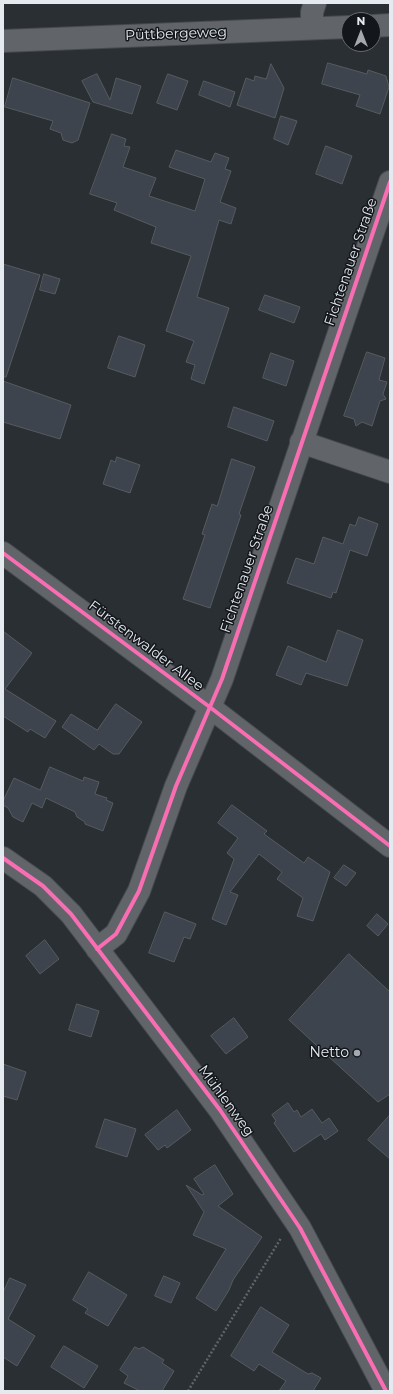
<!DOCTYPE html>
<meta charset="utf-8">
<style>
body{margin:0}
#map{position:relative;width:393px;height:1394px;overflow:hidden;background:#2a2f34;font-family:Montserrat,sans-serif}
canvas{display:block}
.frame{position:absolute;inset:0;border:4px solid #e5eaf1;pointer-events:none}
.north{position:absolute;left:341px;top:12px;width:40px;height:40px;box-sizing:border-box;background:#13161b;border:1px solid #676b71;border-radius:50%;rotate:0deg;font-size:11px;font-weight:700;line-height:16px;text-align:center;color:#e5eaf1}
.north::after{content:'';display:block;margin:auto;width:14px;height:18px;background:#a4a9af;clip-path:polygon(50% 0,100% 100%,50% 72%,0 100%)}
</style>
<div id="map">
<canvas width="393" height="1394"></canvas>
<div class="frame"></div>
<div class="north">N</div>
</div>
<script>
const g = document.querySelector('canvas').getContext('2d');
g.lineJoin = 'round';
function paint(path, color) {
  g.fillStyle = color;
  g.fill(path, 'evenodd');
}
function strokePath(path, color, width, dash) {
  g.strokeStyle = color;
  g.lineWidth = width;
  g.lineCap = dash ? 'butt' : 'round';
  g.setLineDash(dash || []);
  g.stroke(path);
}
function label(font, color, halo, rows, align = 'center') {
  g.font = font + ' Montserrat,sans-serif';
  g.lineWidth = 3;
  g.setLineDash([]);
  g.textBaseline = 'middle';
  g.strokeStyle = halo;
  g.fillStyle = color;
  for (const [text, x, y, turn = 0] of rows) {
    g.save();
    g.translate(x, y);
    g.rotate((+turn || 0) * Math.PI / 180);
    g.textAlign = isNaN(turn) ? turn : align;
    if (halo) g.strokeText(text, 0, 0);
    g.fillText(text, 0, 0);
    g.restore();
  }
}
const building = new Path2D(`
 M328 63 367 74 368 70 386 76 389 87 380 114 356 106 360 95 322 84Z
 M271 64 284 88 275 118 237 105 246 78 254 81 255 76 266 79Z
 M97 74 110 100 116 78 141 86 132 114 93 102 82 81Z
 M168 74 188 81 177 110 157 103Z
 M13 78 90 103 78 140 72 143 63 140 61 133 50 129 53 121 5 107Z
 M204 81 235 92 230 107 199 95Z
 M281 116 297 121 288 145 274 139Z
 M112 134 126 139 124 146 130 147 123 167 156 178 149 196 195 211 205 179 169 167 176 150 211 162 215 153 229 158 225 169 231 171 220 202 236 208 231 224 219 220 197 297 229 308 204 384 191 379 195 365 186 362 194 341 166 331 191 256 151 243 156 227 114 210 117 203 90 194Z
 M326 146 352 156 342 184 316 174Z
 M3 264 40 275 6 377H3Z
 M44 274 60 279 55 294 40 290Z
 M265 295 300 307 294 323 259 310Z
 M119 336 145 345 135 377 108 368Z
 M367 352 385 358 379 380 387 382 383 394 386 399 380 401 372 426 362 422 356 426 354 419 344 416Z
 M271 353 294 361 286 386 263 378Z
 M3 381 71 405 60 439 3 422Z
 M234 407 274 421 267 441 228 427Z
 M117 457 140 465 130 493 103 484 111 460 115 462Z
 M232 459 255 467 239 514 241 515 210 608 183 599 205 535 202 534 212 504 217 506Z
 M359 517 378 524 367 556 350 550 336 593 333 592 331 598 287 583 296 558 314 564 323 537 343 544 350 524 355 526Z
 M338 630 363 640 347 686 306 673 301 685 276 675 288 646 326 662Z
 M3 631 32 653 5 689 56 721 45 738 30 729 28 732 3 716Z
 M116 704 142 722 119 754H113L99 744 94 750 62 727 71 714 97 730Z
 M50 767 83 781 84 777 99 782 95 794 107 798 106 800 113 803 103 831 85 824V822L77 817 75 812 46 798 42 808 32 803 23 822 13 817 8 808 3 805V801L14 778 40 790Z
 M232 805 267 831 264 834 304 863 308 857 330 872 313 921 297 916 303 898 277 879 282 872 259 854 230 892 238 895 226 925 212 919 234 859 227 853 238 838 218 823Z
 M344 865 356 873 346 886 334 878Z
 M165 912 196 924 190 939 184 937 174 962 149 953Z
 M377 914 388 924 378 936 367 926Z
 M45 940 59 959 40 974 26 956Z
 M349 954 390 992V1094L378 1102 289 1020Z
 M77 1004 99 1011 91 1037 69 1030Z
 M234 1018 248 1037 226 1054 211 1036Z
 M3 1064 26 1072 17 1100 3 1096Z
 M288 1103 294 1112 297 1110 301 1117 312 1109 322 1123 329 1118 338 1131 325 1140 321 1134 294 1152 274 1123 276 1121 272 1115Z
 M177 1110 191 1130 167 1148 165 1145 158 1150 145 1135Z
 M390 1115V1159L368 1140Z
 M105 1119 136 1129 127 1157 96 1147Z
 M215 1165 233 1194 218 1206 262 1237 233 1280 229 1290 216 1311 196 1298 226 1249 193 1235 204 1212 186 1185 202 1195 204 1194 194 1179Z
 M89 1272 127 1295 108 1326 85 1313 88 1309 73 1300Z
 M164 1276 180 1283 171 1303 155 1296Z
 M10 1278 26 1285 8 1319 35 1336 17 1366 3 1357V1293Z
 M261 1307 289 1325 272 1352 308 1374 312 1373 321 1378 313 1391H279L286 1381 259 1364 254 1371 231 1356Z
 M64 1346 98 1366 84 1388 51 1367Z
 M135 1347 139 1349 143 1347 164 1360 162 1363 174 1371 162 1391H140L124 1383 128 1376 120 1370Z`);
const path = new Path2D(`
 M188 1391 281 1238`);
const minor = new Path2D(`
 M373 26 390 25
 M312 28V12L315 3
 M3 41 349 27
 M301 442 390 472
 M3 858 43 886 71 914 220 1110 300 1228 386 1391
 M97 949 116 934 139 891 176 786 222 679 390 182`);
const secondary = new Path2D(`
 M3 553 211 708 390 846`);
const cycleway = new Path2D(`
 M3 553 211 708 390 846
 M3 858 43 886 71 914 220 1110 300 1228 386 1391
 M97 949 116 934 139 891 176 786 222 679 390 182`);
const markers = [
 [357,1053,4,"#a4a9af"]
];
const streetNames = [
 ["Püttbergeweg",176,34,-2],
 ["Fichtenauer Straße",351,262,-71],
 ["Fichtenauer Straße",247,569,-71],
 ["Fürstenwalder Allee",146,646,37],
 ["Mühlenweg",226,1101,54]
];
const poiNames = [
 ["Netto",349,1053]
];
paint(building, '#3d444d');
strokePath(building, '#575b5f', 1);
strokePath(minor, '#464a4f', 24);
strokePath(secondary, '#464a4f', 24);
strokePath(path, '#606468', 2.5, [2, 2]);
strokePath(minor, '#616569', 22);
strokePath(secondary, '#616569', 22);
strokePath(cycleway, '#f96db3', 4);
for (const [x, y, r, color] of markers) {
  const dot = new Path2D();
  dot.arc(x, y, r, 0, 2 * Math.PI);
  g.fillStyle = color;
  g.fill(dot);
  strokePath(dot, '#13161b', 1.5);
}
label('14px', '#e5eaf1', '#13161b', streetNames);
label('14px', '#e5eaf1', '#13161b', poiNames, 'right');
</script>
